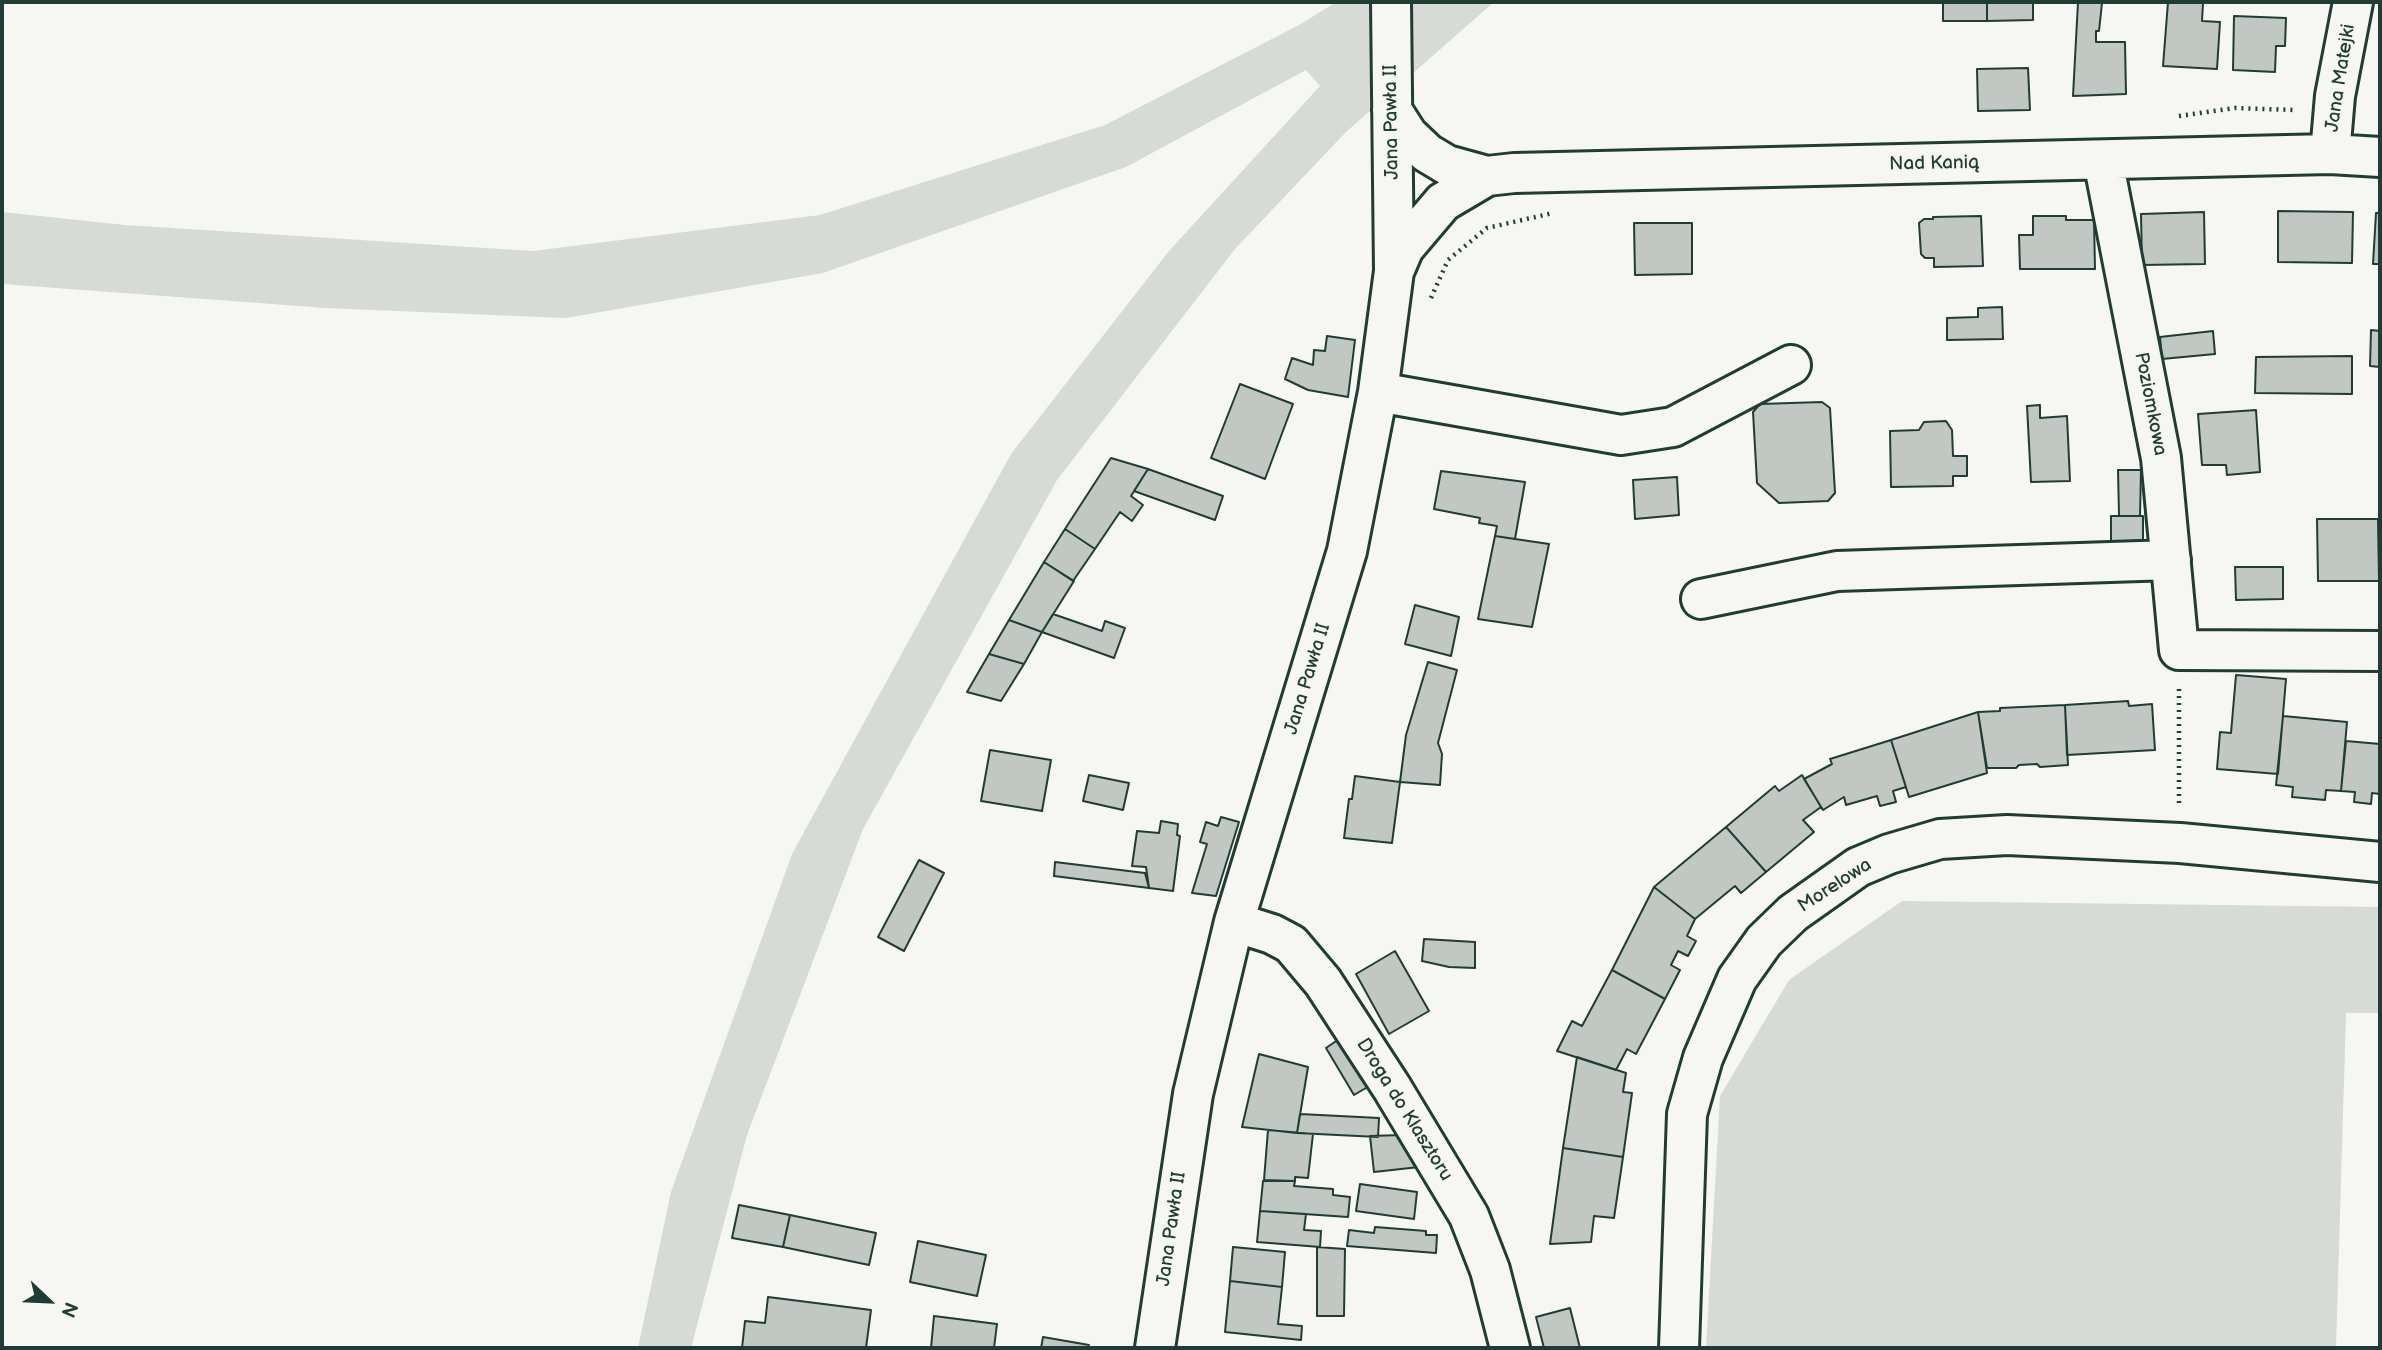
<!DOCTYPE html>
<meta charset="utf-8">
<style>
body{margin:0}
#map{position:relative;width:2382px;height:1350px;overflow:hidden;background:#f6f6f2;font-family:"Balsamiq Sans",sans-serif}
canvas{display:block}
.frame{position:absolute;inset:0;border:4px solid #1f3d34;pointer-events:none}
.north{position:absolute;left:14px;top:1266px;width:70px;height:70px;-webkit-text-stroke:5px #f6f6f2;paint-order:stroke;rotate:113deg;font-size:19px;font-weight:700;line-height:28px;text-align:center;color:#1f3d34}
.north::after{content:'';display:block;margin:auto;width:24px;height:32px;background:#1f3d34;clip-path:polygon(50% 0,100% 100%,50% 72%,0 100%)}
</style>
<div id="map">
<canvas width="2382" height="1350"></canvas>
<div class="frame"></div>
<div class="north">N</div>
</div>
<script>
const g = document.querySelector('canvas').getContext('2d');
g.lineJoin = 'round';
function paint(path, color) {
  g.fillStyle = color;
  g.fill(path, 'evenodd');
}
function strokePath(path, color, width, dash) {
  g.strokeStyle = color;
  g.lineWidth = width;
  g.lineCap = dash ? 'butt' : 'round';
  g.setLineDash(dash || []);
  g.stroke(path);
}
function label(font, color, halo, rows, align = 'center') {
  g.font = font + ' "Balsamiq Sans",sans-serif';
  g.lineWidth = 7;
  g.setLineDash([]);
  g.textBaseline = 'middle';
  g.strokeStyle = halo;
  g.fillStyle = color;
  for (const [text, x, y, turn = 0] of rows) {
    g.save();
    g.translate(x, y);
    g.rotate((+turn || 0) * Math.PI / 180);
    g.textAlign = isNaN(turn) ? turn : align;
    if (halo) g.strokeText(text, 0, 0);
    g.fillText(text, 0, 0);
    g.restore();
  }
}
const green = new Path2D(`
 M1336 2H1494L1346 132 1235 249 1057 480 863 829 747 1135 691 1348H638L671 1192 792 854 1011 454 1169 251 1320 86 1306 70 1126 167 823 273 566 318 326 308 2 284V212L125 225 533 251 820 215 1105 125 1301 24Z
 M1902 901 2380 907V1013H2346L2336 1348H1706L1720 1096 1789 980Z`);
const building = new Path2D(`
 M1943 2H1987V21H1943Z
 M1987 2H2033V20L1987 21Z
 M2078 2 2102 3 2099 31H2096V42H2125L2126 94 2073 96Z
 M2168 2 2203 3 2202 21 2220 22 2217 69 2163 66Z
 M2234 16 2286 18 2285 46H2276L2275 72 2233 70Z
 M2028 68 2030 110 1978 111 1977 69Z
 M2278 211 2353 212 2352 263 2278 262Z
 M2204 212 2205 264 2142 265 2141 214Z
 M2376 213H2380V264H2373Z
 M1981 216 1983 266 1934 267V258H1925L1921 254 1919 223 1924 219H1933V217Z
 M2033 216H2066V220H2094L2095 269H2020L2019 235H2033Z
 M1634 223H1692V274L1635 275Z
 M2002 307 2003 339 1947 340V318L1978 317V308Z
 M2371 330 2380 331V367L2370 366Z
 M2213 331 2215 354 2162 359 2160 337Z
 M1327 336 1355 340 1348 397 1308 390 1285 379 1292 358 1313 365 1314 350 1325 351Z
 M2352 356V394L2255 393 2256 357Z
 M1240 384 1293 404 1265 479 1211 458Z
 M1822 402 1830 408 1835 493 1828 501 1779 503 1757 483 1753 412 1760 404Z
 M2040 405V418L2067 416 2070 481 2031 482 2027 406Z
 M2256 410 2260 472 2227 475 2226 465H2202L2198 414Z
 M1946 421 1952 430 1953 456H1967V476H1953V486L1891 487 1890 431 1919 430 1924 422Z
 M1111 458 1148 469 1131 496 1143 505 1132 521 1120 512 1095 549 1065 529Z
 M1148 469 1223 496 1215 520 1134 491Z
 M2118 470H2141L2140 516H2119Z
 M1441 471 1525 482 1515 539 1495 536 1497 526 1479 523 1480 518 1434 509Z
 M1677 477 1679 515 1635 519 1633 480Z
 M2111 516H2143V550L2111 551Z
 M2317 519H2378L2379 581H2318Z
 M1065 529 1095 549 1073 581 1044 562Z
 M1495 536 1549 544 1532 627 1478 619Z
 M1044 562 1074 581 1042 632 1009 620Z
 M2235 567H2283V599L2236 600Z
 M1415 605 1459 617 1451 656 1405 644Z
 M1053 614 1102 631 1105 621 1125 628 1114 658 1042 632Z
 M1009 620 1042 632 1024 664 989 654Z
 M989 654 1024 664 1001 701 967 692Z
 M1428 662 1457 670 1438 743 1442 754 1440 785 1400 782 1406 735Z
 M2236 675 2286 679 2278 774 2217 769 2220 732 2231 733Z
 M2128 701 2129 706 2152 704 2155 750 2067 755 2065 705Z
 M2065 705 2068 765 2040 767 2037 764 2019 765 2016 768H1987L1978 712 2000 711V708Z
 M1978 712 1987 773 1909 797 1891 740Z
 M2283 716 2347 722 2341 791 2326 790 2325 800 2292 797 2293 787 2276 785Z
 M1891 740 1906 787 1893 791 1896 802 1880 806 1877 796 1846 805 1844 797 1823 810 1804 779 1832 764 1830 759Z
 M2346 741 2380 744V794L2372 793 2371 804 2354 802 2355 792 2341 791Z
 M990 750 1051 760 1042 811 981 801Z
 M1089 775 1129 783 1123 810 1083 801Z
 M1802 775 1821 807 1803 820 1814 832 1766 872 1726 827 1775 786 1779 791Z
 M1355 776 1400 782 1392 843 1344 838 1349 799H1352Z
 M1221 817 1239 822 1216 896 1192 893 1207 844 1200 842 1206 822 1218 826Z
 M1161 821 1178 824 1177 835 1180 836 1173 891 1149 888 1146 867 1132 866 1137 831 1159 833Z
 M1726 827 1766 872 1741 893 1735 886 1695 919 1654 887Z
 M919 860 944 873 904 951 878 937Z
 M1055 862 1145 873 1149 888 1054 876Z
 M1654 887 1695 919 1687 936 1696 941 1688 956 1678 951 1671 965 1680 970 1665 999 1612 970Z
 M1424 939 1475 942V968L1449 967 1422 961Z
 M1395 951 1429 1011 1389 1034 1356 974Z
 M1612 970 1665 999 1636 1054 1627 1049 1616 1070 1557 1051 1572 1021 1582 1026Z
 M1342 1037 1371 1085 1354 1095 1326 1048Z
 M1259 1054 1308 1067 1297 1133 1242 1127Z
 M1577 1057 1626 1073 1623 1092 1632 1093 1623 1157 1563 1148Z
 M1300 1114 1379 1118 1378 1137 1297 1133Z
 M1268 1130 1313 1134 1308 1178 1295 1177V1181L1264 1180Z
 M1402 1135 1419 1167 1374 1172 1370 1136Z
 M1563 1148 1623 1157 1614 1218 1594 1216 1591 1242 1550 1244Z
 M1263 1181H1295L1294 1186 1333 1189V1195L1350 1197 1348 1217 1260 1211Z
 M1360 1184 1417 1192 1414 1219 1356 1211Z
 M739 1205 790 1215 783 1247 732 1238Z
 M1260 1211 1306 1214 1304 1230 1321 1231 1320 1247 1257 1242Z
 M790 1215 876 1233 869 1265 783 1247Z
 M1375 1227 1426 1231V1235H1437L1436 1253 1347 1246 1349 1230 1374 1233Z
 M918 1241 986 1255 977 1296 910 1282Z
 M1233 1247 1285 1252 1282 1287 1230 1281Z
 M1317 1247 1345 1249 1344 1316H1317Z
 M1230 1281 1282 1287 1278 1324 1302 1326 1301 1340 1225 1332Z
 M768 1297 871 1310 866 1348H742L745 1321 765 1323Z
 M1570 1308 1580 1348H1544L1536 1317Z
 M934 1316 997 1324 994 1348H931Z
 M1043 1337 1089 1345 1088 1348H1041Z`);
const path = new Path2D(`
 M2179 116 2235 108 2296 110
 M1431 298 1448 260 1487 228 1553 213
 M2179 689V806`);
const minor = new Path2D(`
 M1392 110 1408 135 1427 153 1447 165 1487 176 1514 173 2330 154 2380 157
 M2330 154 2335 96 2353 2
 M2103 160 2161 458 2179 650 2380 651
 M1395 269 1404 248 1443 202 1487 176
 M1378 392 1621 435 1673 427 1791 365
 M1701 599 1837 571 2171 560
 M1234 922 1272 934 1291 944 1323 982 1392 1088 1469 1216 1490 1270 1510 1348
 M1155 1348 1193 1094 1234 922 1347 551 1378 392 1394 271 1391 2
 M1679 1348 1687 1114 1703 1058 1737 979 1764 941 1793 913 1858 867 1889 854 1940 839 2007 835 2180 843 2380 862`);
const streetNames = [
 ["Jana Matejki",2341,78,-81],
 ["Jana Pawła II",1392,122,-91],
 ["Nad Kanią",1934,164,-1],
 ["Poziomkowa",2150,404,79],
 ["Jana Pawła II",1308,679,-73],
 ["Morelowa",1835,886,-33],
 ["Droga do Klasztoru",1404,1110,58],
 ["Jana Pawła II",1172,1229,-82]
];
paint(green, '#d6dbd6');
paint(building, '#c1c8c3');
strokePath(building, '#1f3d34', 2);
strokePath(minor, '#1f3d34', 44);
strokePath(path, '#1f3d34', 4.5, [2, 5]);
strokePath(minor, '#f6f6f2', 38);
label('19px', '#1f3d34', '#f6f6f2', streetNames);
</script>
